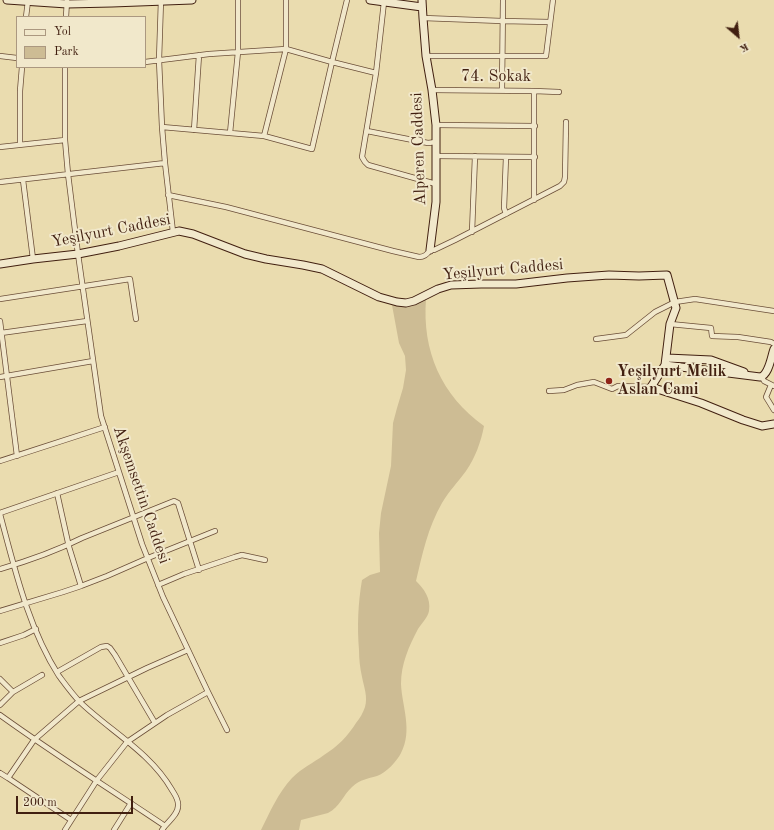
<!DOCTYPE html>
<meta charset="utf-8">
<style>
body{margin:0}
#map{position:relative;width:774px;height:830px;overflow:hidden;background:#eadcaf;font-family:"Old Standard TT",serif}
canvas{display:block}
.legend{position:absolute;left:16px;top:16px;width:130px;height:52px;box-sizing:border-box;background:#f1e8cb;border:1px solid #ab9880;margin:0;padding:5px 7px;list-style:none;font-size:12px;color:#411f10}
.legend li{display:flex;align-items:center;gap:8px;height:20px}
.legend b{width:20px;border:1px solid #ab9880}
.north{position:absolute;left:718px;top:16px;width:40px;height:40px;-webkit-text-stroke:3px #f1e8cb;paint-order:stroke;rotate:152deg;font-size:11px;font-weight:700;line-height:16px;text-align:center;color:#411f10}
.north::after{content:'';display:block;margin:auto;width:14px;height:18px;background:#411f10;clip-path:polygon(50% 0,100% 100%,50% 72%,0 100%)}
.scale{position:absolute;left:16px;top:796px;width:117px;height:18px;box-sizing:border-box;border:2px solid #411f10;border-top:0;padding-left:5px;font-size:12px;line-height:14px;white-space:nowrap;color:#411f10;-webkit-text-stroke:3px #f1e8cb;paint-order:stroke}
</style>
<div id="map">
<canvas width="774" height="830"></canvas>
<ul class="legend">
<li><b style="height:5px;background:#f1e8cb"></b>Yol</li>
<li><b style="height:11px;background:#cdbc94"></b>Park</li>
</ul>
<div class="north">K</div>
<div class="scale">200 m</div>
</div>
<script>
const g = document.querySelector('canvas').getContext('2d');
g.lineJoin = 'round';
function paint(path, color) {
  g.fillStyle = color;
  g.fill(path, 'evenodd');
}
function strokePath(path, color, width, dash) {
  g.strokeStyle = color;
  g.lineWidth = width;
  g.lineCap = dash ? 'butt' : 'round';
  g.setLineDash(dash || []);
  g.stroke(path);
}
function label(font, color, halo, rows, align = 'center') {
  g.font = font + ' "Old Standard TT",serif';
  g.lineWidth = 4;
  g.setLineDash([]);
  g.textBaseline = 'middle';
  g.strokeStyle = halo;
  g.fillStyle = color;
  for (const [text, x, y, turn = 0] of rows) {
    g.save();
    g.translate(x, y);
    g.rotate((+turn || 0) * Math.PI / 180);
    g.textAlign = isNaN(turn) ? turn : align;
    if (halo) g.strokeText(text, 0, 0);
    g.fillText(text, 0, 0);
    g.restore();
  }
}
const green = new Path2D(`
 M426 299C422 351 441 395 484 426 481 442 475 458 466 471 458 482 449 491 442 503 428 527 422 555 416 581 424 589 431 598 429 611 428 617 422 623 418 629 409 646 401 664 401 684 402 706 413 731 401 753 397 761 386 773 377 776 367 779 361 779 352 787 343 795 340 807 328 813L301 820 299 830H261C270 812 278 793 292 778 302 768 313 763 324 755 337 747 348 736 356 723 360 718 363 713 365 707 368 697 364 687 362 677 360 668 359 659 359 650 357 627 358 603 362 580L370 575 380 572 379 533 381 513 391 466 393 423 397 408 403 388 406 370 405 356 399 343 392 305C405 307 415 305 426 299Z`);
const street = new Path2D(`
 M161 0 159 60 162 127
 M347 0 332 62 376 73 384 2
 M26 17 28 1
 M66 17 67 0
 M423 18 502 21 550 22
 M0 56 17 58
 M426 56H546L553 0
 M145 62 209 54 286 49 332 62 312 149 264 136
 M65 67V140L68 174 78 254 101 416 142 544 163 597 208 692 227 730
 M376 73 362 157 365 162 368 165 436 184
 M432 90 534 91 559 92
 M502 90 503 0
 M534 91V200
 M436 125 535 126
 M194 130 199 55
 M367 131 428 143 436 142
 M230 133 264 136 286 49V0
 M20 144V91L22 67
 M0 147 65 140
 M436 156 535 157
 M165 163 173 232
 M23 180 33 259
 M0 182 165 163 162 127 230 133 238 52V0
 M168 195 226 207 393 251 419 257C424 257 427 255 430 250H434L455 240 560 186 564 182 565 177 566 122
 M506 214 504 208 506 157
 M472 232 475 156
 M0 299 130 279 136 319
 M0 321 17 456
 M670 324 711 328 712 336 738 337 771 342 774 344
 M1 333 87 321
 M596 339 626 335 655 312 675 302 695 299 774 311
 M0 377 93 361
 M762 377 764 381 774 386
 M771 385 766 397 774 410
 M549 391 564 390 577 385 594 382 612 389 618 386 651 387
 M0 461 105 427
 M57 493 69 547 81 586
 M0 513 119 472
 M0 514C15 570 28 627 59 676 65 684 73 695 80 702 110 731 150 752 172 790 175 795 179 800 178 806 178 814 169 821 165 826
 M0 569C28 561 56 551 82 538L174 501 178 503 199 570
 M158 585 184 574 235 557 242 555 265 560
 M0 611 63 592 81 586 107 576 148 558 215 531
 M0 643 24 635 36 629
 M57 672 101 647 107 646 110 648 115 655 155 723
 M0 679 13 692
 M0 705 13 692 42 675
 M0 715C54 754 110 789 165 826L162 830
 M0 773 8 778
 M71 820 8 778 34 740 79 701 147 668 188 650
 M65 830 97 780 127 742 167 715 208 692
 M114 830 131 803`);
const secondary = new Path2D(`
 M7 0 67 4 112 3 192 0
 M370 0 422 7
 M422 0 423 18 426 56 432 90 436 125V202L430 250
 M0 264 33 259 78 254 119 246 179 231 193 234 245 254 266 259 303 265 322 269 379 297 397 302 406 303 414 301 438 289 451 285 481 284H516L567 278 609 275 639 276 667 275 676 308 670 324 665 365 760 377C769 375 771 357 774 349
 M667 358 711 360 744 372
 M665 365 651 387 701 403 743 420 762 426 774 424`);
const markers = [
 [609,381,4,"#8f2418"]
];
const streetNames = [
 ["74. Sokak",496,77],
 ["Alperen Caddesi",419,149,-92],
 ["Yeşilyurt Caddesi",111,231,-11],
 ["Yeşilyurt Caddesi",503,270,-5],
 ["Akşemsettin Caddesi",141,495,71]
];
const poiNames = [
 ["Yeşilyurt Melik",617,372],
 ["Aslan Cami",617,390]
];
paint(green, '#cdbc94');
strokePath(street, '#6b4e38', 6);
strokePath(secondary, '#411f10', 9);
strokePath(street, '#f1e8cb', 4.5);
strokePath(secondary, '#f1e8cb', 7);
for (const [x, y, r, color] of markers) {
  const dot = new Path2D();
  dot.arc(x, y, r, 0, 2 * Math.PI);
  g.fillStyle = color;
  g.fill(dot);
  strokePath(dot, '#f1e8cb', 1.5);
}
label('16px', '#411f10', '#f1e8cb', streetNames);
label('bold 16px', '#411f10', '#f1e8cb', poiNames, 'left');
</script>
